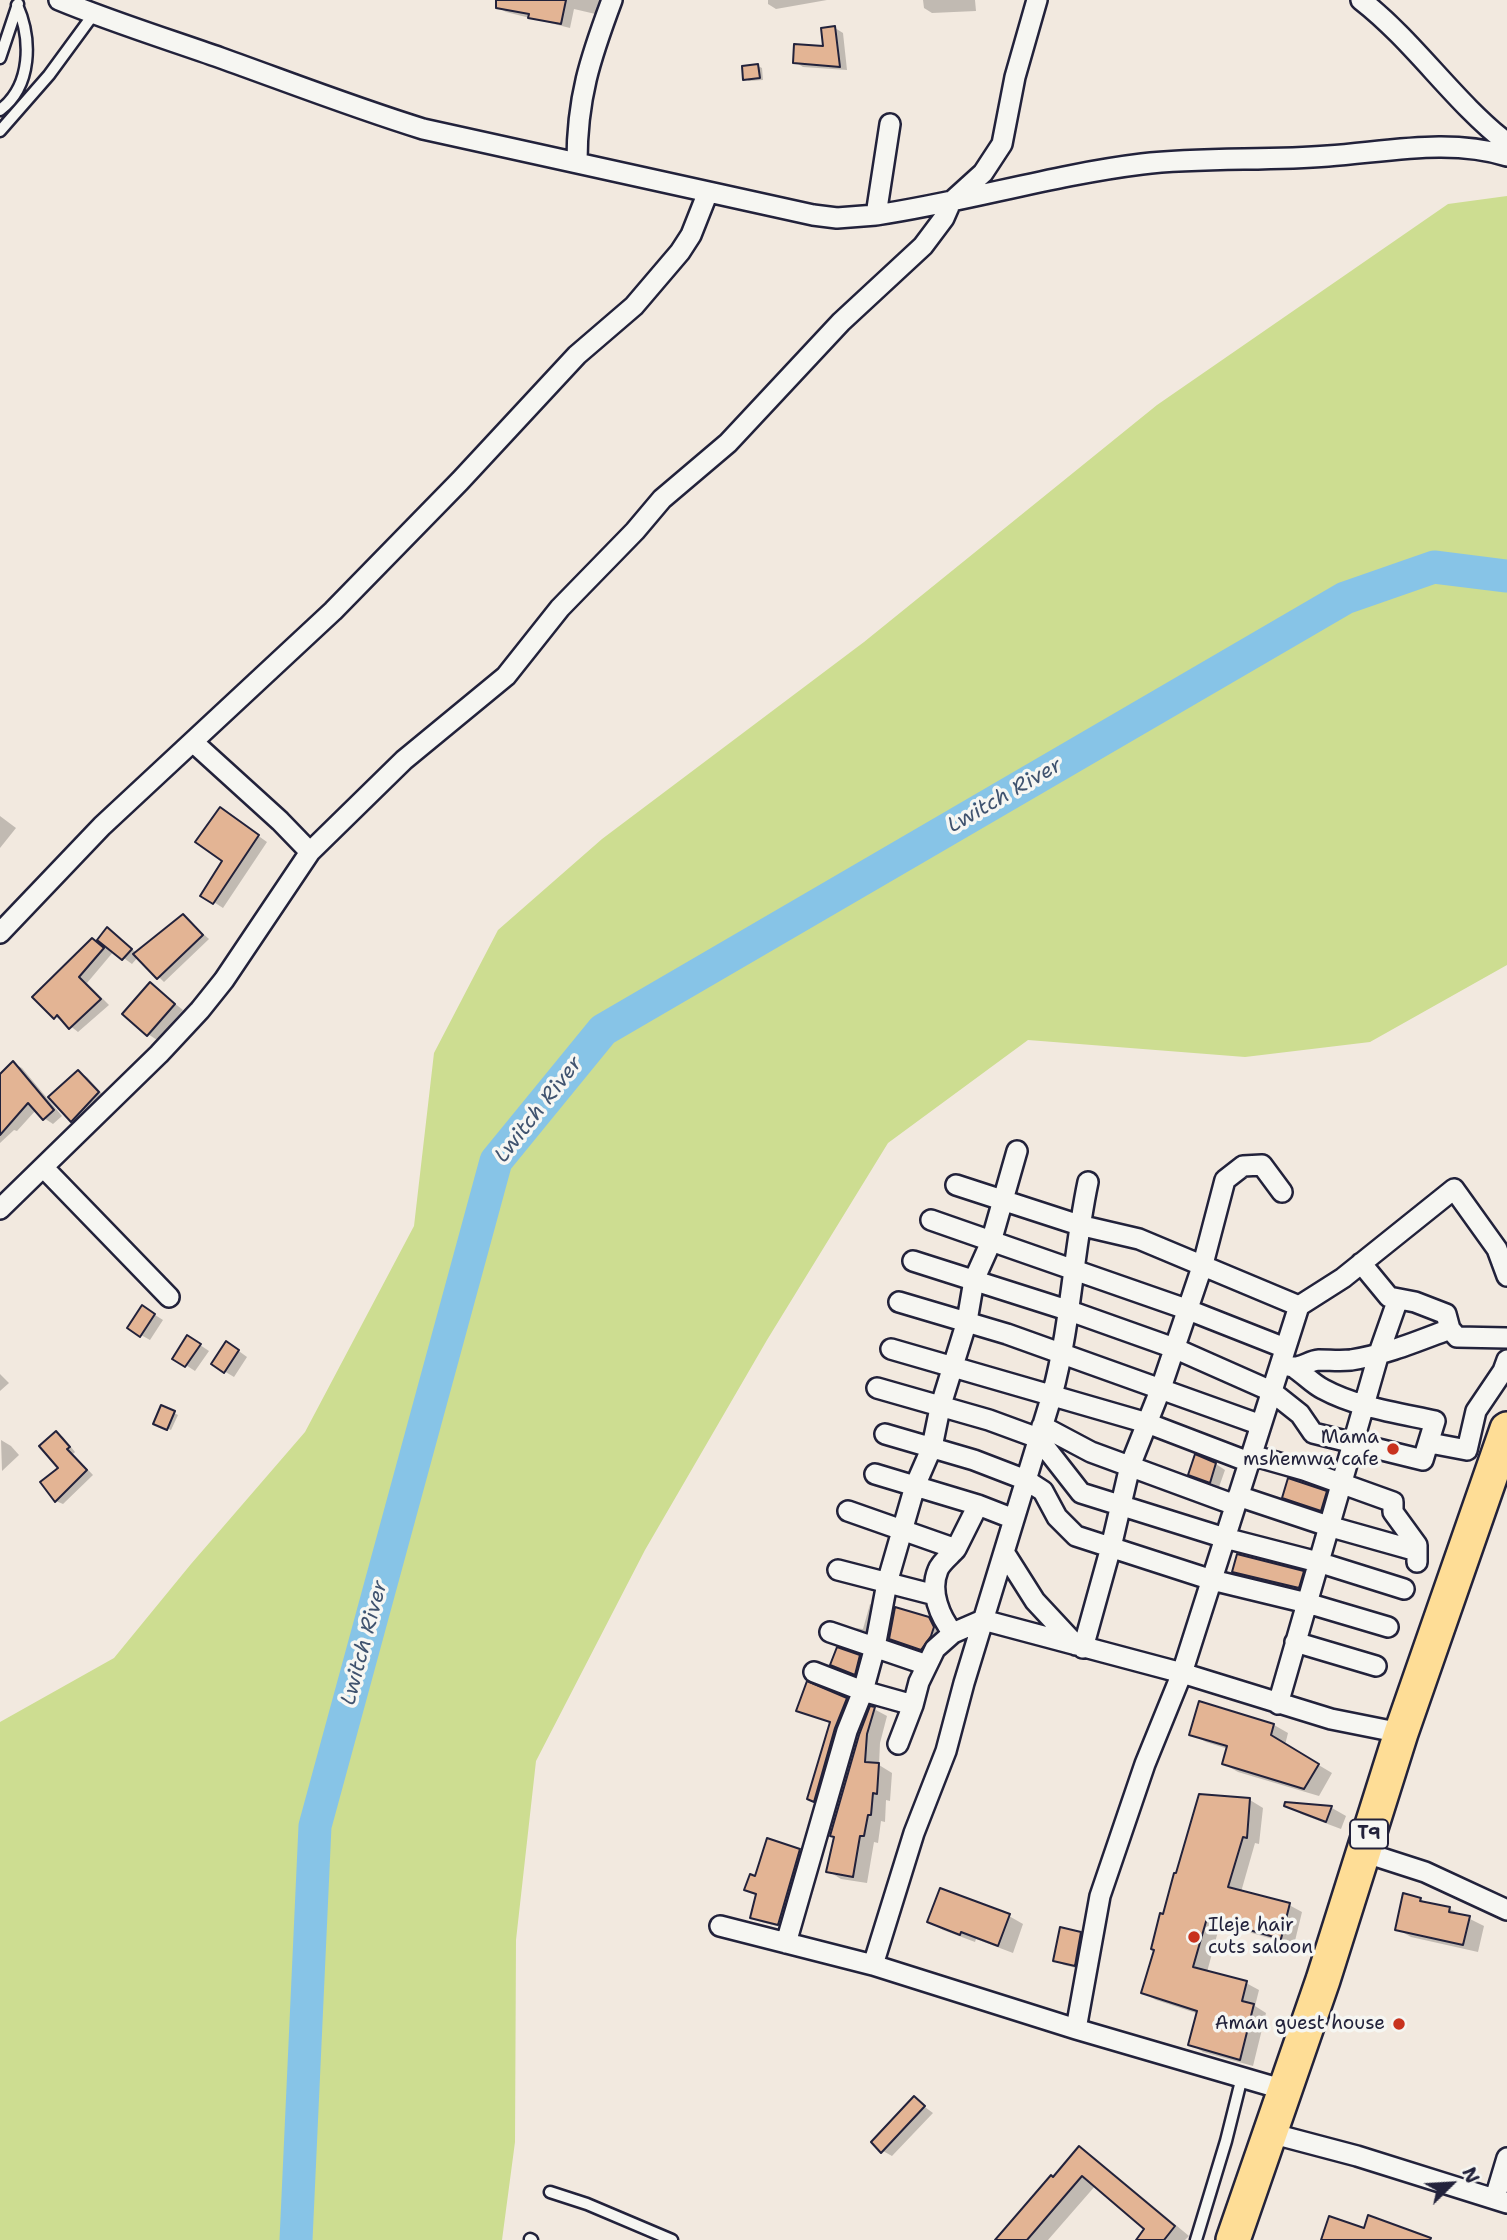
<!DOCTYPE html>
<style>
body{margin:0}
#map{position:relative;width:1507px;height:2240px;overflow:hidden;background:#f2e9df;font-family:"Shantell Sans",sans-serif}
canvas{display:block}
.north{position:absolute;left:1416px;top:2149px;width:70px;height:70px;-webkit-text-stroke:5px #f6f6f2;paint-order:stroke;rotate:66deg;font-size:19px;font-weight:700;line-height:28px;text-align:center;color:#22223b}
.north::after{content:'';display:block;margin:auto;width:24px;height:32px;background:#22223b;clip-path:polygon(50% 0,100% 100%,50% 72%,0 100%)}
</style>
<div id="map">
<canvas width="1507" height="2240"></canvas>
<div class="north">N</div>
</div>
<script>
const g = document.querySelector('canvas').getContext('2d');
g.lineJoin = 'round';
function paint(path, color) {
  g.fillStyle = color;
  g.fill(path, 'evenodd');
}
function strokePath(path, color, width, dash) {
  g.strokeStyle = color;
  g.lineWidth = width;
  g.lineCap = dash ? 'butt' : 'round';
  g.setLineDash(dash || []);
  g.stroke(path);
}
function label(font, color, halo, rows, align = 'center') {
  g.font = font + ' "Shantell Sans",sans-serif';
  g.lineWidth = 7;
  g.setLineDash([]);
  g.textBaseline = 'middle';
  g.strokeStyle = halo;
  g.fillStyle = color;
  for (const [text, x, y, turn = 0] of rows) {
    g.save();
    g.translate(x, y);
    g.rotate((+turn || 0) * Math.PI / 180);
    g.textAlign = isNaN(turn) ? turn : align;
    if (halo) g.strokeText(text, 0, 0);
    g.fillText(text, 0, 0);
    g.restore();
  }
}
const green = new Path2D(`
 M1507 196V965L1370 1042 1245 1057 1028 1040 888 1143 767 1340 645 1550 536 1761 516 1940 515 2142 502 2240H0V1722L114 1658 191 1564 305 1432 414 1226 434 1053 498 930 602 839 864 642 1157 405 1448 204Z`);
const shadow = new Path2D(`
 M498 0H602L604 16 574 9 570 28 506 12 497 7Z
 M768 0H827L776 9 768 4Z
 M923 0H975L976 11 932 13 924 8Z
 M835 28 843 33 847 70 803 67 795 62 825 48Z
 M758 66 762 68 763 80 749 81 745 79Z
 M229 815 267 842 223 908 203 895 225 861Z
 M0 816 16 828 0 848Z
 M183 916 209 939 164 982 138 957 132 964 114 951 87 983 109 1005 78 1032 64 1021 55 1017 92 940 107 948V930L137 953Z
 M150 984 183 1010 157 1040 148 1034Z
 M13 1063 22 1068 62 1116 53 1124 44 1118 36 1110 17 1131 14 1130 0 1143V1077Z
 M78 1072 87 1077 107 1099 82 1126 73 1121 51 1097Z
 M152 1313 163 1320 150 1340 141 1335Z
 M197 1343 209 1351 195 1371 175 1358Z
 M236 1349 247 1357 234 1377 224 1371Z
 M0 1374 9 1383 0 1391Z
 M174 1413 178 1415 171 1430 159 1425Z
 M56 1433 63 1437 75 1452 73 1454 93 1475 63 1504 56 1501 61 1469Z
 M1 1440 11 1446 19 1455 2 1471Z
 M1216 1464 1225 1470 1219 1487 1190 1474Z
 M1326 1493 1340 1501 1336 1518 1299 1505 1284 1497Z
 M1234 1571 1303 1573 1317 1581 1313 1595 1249 1580Z
 M870 1604 880 1609 875 1635 855 1628 863 1629Z
 M929 1619 939 1625 943 1633 931 1654 891 1638Z
 M859 1657 869 1662 864 1678 833 1664Z
 M846 1700 855 1705 819 1804 809 1798 831 1723 799 1710Z
 M1200 1703 1274 1725 1288 1733 1285 1745 1332 1773 1319 1796 1238 1772 1224 1764 1228 1749 1206 1742 1191 1734Z
 M874 1709 887 1716 880 1743 879 1765 892 1773 890 1801 886 1800 885 1822 881 1821 878 1843 874 1842 867 1883 841 1879 828 1871Z
 M1250 1800 1263 1808 1259 1844 1255 1843 1241 1892 1289 1905 1302 1912 1294 1945 1220 1924 1207 1972 1246 1983 1259 1990 1255 2006 1266 2013 1253 2066 1203 2052 1190 2044 1199 2014 1156 2000 1143 1993 1164 1916Z
 M1286 1804 1332 1808 1346 1816 1341 1829 1301 1814Z
 M768 1840 809 1855 788 1929 761 1922 752 1917 757 1895 747 1889 756 1878Z
 M1420 1899 1428 1904 1450 1909 1484 1926 1478 1952 1411 1937 1397 1929Z
 M1009 1916 1023 1924 1013 1953 976 1939 975 1942 943 1930 929 1922Z
 M1080 1933 1090 1939 1084 1970 1064 1965 1054 1960Z
 M914 2099 933 2113 892 2156 883 2151Z
 M1080 2148 1094 2157 1189 2236 1185 2240H1138L1147 2229 1096 2185 1048 2240H997Z`);
const river = new Path2D(`
 M296 2240 315 1826 496 1161 603 1030 1345 598 1434 567 1507 576`);
const building = new Path2D(`
 M496 0H566L561 24 528 18 529 14 496 8Z
 M835 26 840 67 793 63 794 44 823 46 821 28Z
 M758 64 760 78 743 80 742 66Z
 M220 807 259 835 213 904 200 896 222 861 195 842Z
 M183 914 203 935 157 979 133 954Z
 M107 927 132 949 122 960 97 940Z
 M92 938 104 948 79 977 101 999 69 1029 57 1015 54 1019 32 997Z
 M150 982 175 1004 147 1036 122 1014Z
 M13 1061 54 1110 43 1120 28 1103 0 1135V1074Z
 M78 1070 99 1092 71 1122 48 1097Z
 M142 1305 155 1314 140 1337 127 1328Z
 M187 1335 201 1344 185 1367 172 1359Z
 M226 1341 239 1350 224 1373 211 1364Z
 M161 1405 175 1411 167 1430 153 1424Z
 M56 1431 70 1447 67 1449 87 1470 55 1502 40 1482 58 1468 39 1446Z
 M1195 1454 1216 1463 1210 1483 1188 1475Z
 M1288 1478 1327 1491 1321 1511 1282 1498Z
 M1237 1554 1304 1571 1299 1588 1232 1572Z
 M895 1607 929 1617 934 1627 931 1636 921 1650 889 1639Z
 M837 1647 860 1655 855 1675 830 1665Z
 M807 1681 847 1698 835 1728 814 1802 807 1799 830 1722 796 1711Z
 M1199 1701 1274 1724 1271 1735 1319 1764 1304 1789 1222 1764 1227 1746 1189 1735Z
 M870 1706 875 1707 867 1734 865 1762 879 1763 877 1794 873 1793 871 1815H868L864 1836H860L853 1877 826 1872 834 1837 830 1836 859 1735Z
 M1199 1794 1250 1798 1247 1838 1243 1837 1228 1887 1290 1903 1281 1939 1207 1918 1193 1967 1247 1981 1242 2001 1254 2004 1240 2060 1188 2045 1197 2011 1141 1993 1154 1950 1151 1949 1160 1913 1163 1914 1174 1873H1176Z
 M1285 1802 1332 1806 1326 1822 1284 1806Z
 M767 1838 800 1849 778 1925 750 1918 756 1894 744 1890 750 1874 755 1876Z
 M940 1888 1010 1914 998 1946 961 1932 960 1935 927 1922Z
 M1403 1893 1421 1898 1420 1901 1450 1907 1449 1912 1470 1916 1463 1945 1395 1930Z
 M1060 1927 1081 1932 1075 1966 1053 1961Z
 M914 2096 925 2106 881 2153 871 2142Z
 M1079 2146 1175 2226 1164 2240H1136L1144 2229 1082 2176 1027 2240H995L1051 2175 1053 2177Z
 M1368 2215 1431 2238 1430 2240H1321L1329 2216 1364 2228Z`);
const service = new Path2D(`
 M0 58 18 4
 M0 110C32 86 32 39 17 5
 M0 131 49 75 93 15
 M550 2192 587 2204 672 2240
 M530 2239 532 2240
 M1196 2240 1226 2141 1242 2077`);
const minor = new Path2D(`
 M59 0C112 22 167 39 221 58 288 82 355 108 423 129L813 215 837 218 876 215C965 202 1052 175 1142 164 1203 157 1266 161 1328 156 1386 152 1450 138 1507 156
 M1361 0C1415 42 1453 101 1507 143
 M577 162C577 98 590 59 612 0
 M876 215 890 124
 M193 742 280 821 310 852
 M0 933 102 826 333 611 460 481 577 355 634 306 680 252 691 235 708 192
 M43 1167 169 1297
 M956 1185 1079 1225 1139 1239 1299 1306
 M0 1209 159 1054 200 1010 224 980 310 852 404 760 506 676 560 608 635 531 662 499 728 443 841 322 923 246 944 218 951 202 983 173 1002 144 1015 77 1037 0
 M931 1220 1186 1309 1285 1348
 M913 1261 1070 1311 1174 1348 1271 1391 1300 1414 1313 1433 1423 1460 1435 1421C1398 1413 1356 1407 1323 1389 1313 1384 1305 1375 1296 1369
 M1361 1263 1389 1297 1415 1302 1446 1314 1450 1329 1457 1337 1507 1338
 M899 1302 1007 1334 1261 1425
 M891 1349 1147 1423 1249 1462
 M1288 1366C1301 1370 1307 1361 1319 1360 1330 1360 1340 1361 1351 1360 1385 1355 1418 1341 1450 1329
 M877 1388 989 1420 1038 1438 1081 1493 1225 1538 1318 1562 1404 1589
 M1042 1426 1091 1452 1235 1505
 M885 1434 974 1460 1026 1480 1043 1491 1057 1517 1076 1536 1212 1580 1307 1603 1388 1627
 M1430 1443 1467 1450 1476 1411 1503 1371 1507 1360
 M1251 1455 1304 1470 1393 1502V1512L1417 1545V1562
 M875 1474 978 1505 1014 1519
 M1238 1496 1328 1526 1417 1551
 M848 1511 956 1549 978 1505
 M1004 1552 1035 1601 1076 1645
 M838 1570 935 1595
 M830 1632 927 1665
 M953 1633C940 1617 929 1591 938 1570 941 1562 951 1555 956 1549
 M1295 1642 1376 1666
 M1083 1648 1111 1547 1130 1466 1161 1388 1203 1264 1225 1180 1243 1166 1262 1165 1282 1192
 M814 1672 863 1691 913 1705
 M1278 1704 1379 1353 1398 1299
 M898 1744 913 1705 919 1682 935 1649 953 1633 983 1620 1182 1673 1331 1719 1401 1733
 M1363 1852 1425 1872 1507 1910
 M720 1926 873 1965 1076 2029 1285 2090
 M786 1943 847 1731 863 1691 875 1647 887 1583 915 1486 932 1447 940 1408 967 1321 974 1280 991 1242 1017 1151
 M873 1965 914 1833 946 1751 964 1683 1052 1395C1071 1325 1073 1253 1088 1182
 M1076 2029 1100 1896 1145 1764 1182 1673 1299 1306 1343 1278 1454 1189 1497 1249 1507 1276
 M1270 2133 1357 2156 1507 2203
 M1495 2198 1507 2158`);
const trunk = new Path2D(`
 M1233 2240 1323 1980 1401 1733 1507 1429`);
const markers = [
 [1393,1449,7,"#c8321e"],
 [1194,1937,7,"#c8321e"],
 [1399,2024,7,"#c8321e"]
];
const shields = [
 [1369,1834,38]
];
const shieldNames = [
 ["T9",1369,1834]
];
const poiNames = [
 ["Mama",1379,1438],
 ["mshemwa cafe",1379,1460],
 ["Ileje hair",1208,1926,"left"],
 ["cuts saloon",1208,1948,"left"],
 ["Aman guest house",1385,2024]
];
const waterNames = [
 ["Lwitch River",1005,796,-30],
 ["Lwitch River",539,1110,-52],
 ["Lwitch River",365,1643,-75]
];
paint(green, '#cddd91');
paint(shadow, '#0003');
strokePath(river, '#87c4e7', 33);
paint(building, '#e3b494');
strokePath(building, '#22223b', 2);
strokePath(service, '#22223b', 15);
strokePath(minor, '#22223b', 24);
strokePath(trunk, '#22223b', 38);
strokePath(service, '#f6f6f2', 10);
strokePath(minor, '#f6f6f2', 19);
strokePath(trunk, '#fedd96', 33);
for (const [x, y, r, color] of markers) {
  const dot = new Path2D();
  dot.arc(x, y, r, 0, 2 * Math.PI);
  g.fillStyle = color;
  g.fill(dot);
  strokePath(dot, '#f6f6f2', 2.5);
}
for (const [x, y, w] of shields) {
  const box = new Path2D();
  box.roundRect(x - w / 2, y - 14.5, w, 29, 5);
  g.fillStyle = '#f6f6f2';
  g.fill(box);
  strokePath(box, '#22223b', 2);
}
label('bold 18px', '#22223b', null, shieldNames);
label('19px', '#22223b', '#f6f6f2', poiNames, 'right');
label('italic 21px', '#40536f', '#f6f6f2', waterNames);
</script>
